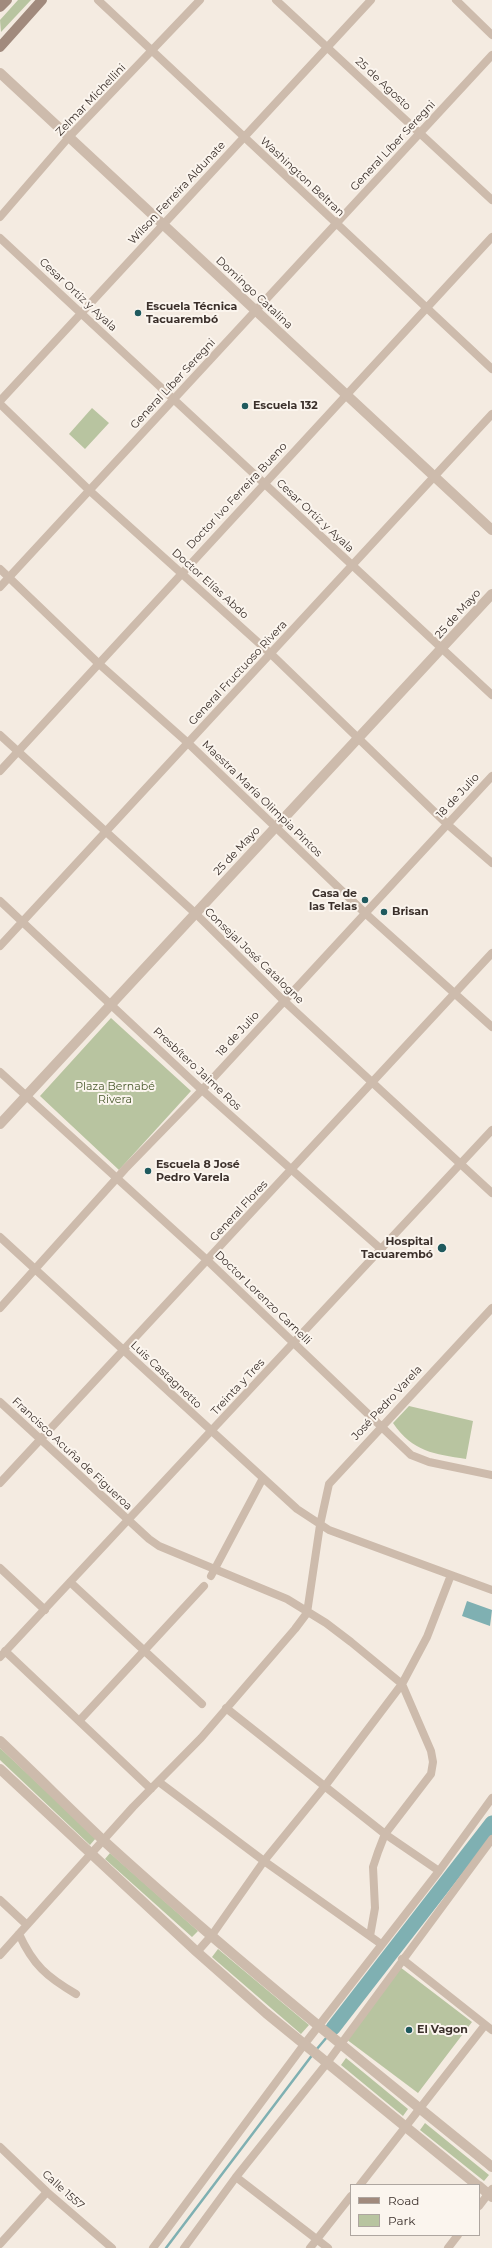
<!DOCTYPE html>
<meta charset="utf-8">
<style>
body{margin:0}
#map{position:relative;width:492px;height:2248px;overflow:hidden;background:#f4ebe1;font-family:Montserrat,sans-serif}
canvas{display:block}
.legend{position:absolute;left:350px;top:2184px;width:130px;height:52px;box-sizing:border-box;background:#fbf5ee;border:1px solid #aea6a0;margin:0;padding:5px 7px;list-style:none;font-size:12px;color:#3b302b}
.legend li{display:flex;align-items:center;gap:8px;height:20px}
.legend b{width:20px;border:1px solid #aea6a0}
</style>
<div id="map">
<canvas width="492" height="2248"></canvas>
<ul class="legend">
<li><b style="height:5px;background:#a18a7d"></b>Road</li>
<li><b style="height:11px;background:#b8c4a0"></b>Park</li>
</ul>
</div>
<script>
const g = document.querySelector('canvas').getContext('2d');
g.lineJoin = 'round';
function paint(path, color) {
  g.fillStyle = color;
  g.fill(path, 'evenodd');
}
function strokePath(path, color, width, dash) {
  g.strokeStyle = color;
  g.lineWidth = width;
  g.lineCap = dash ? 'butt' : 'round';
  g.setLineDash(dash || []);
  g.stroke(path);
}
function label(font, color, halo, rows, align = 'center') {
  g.font = font + ' Montserrat,sans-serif';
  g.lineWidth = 4;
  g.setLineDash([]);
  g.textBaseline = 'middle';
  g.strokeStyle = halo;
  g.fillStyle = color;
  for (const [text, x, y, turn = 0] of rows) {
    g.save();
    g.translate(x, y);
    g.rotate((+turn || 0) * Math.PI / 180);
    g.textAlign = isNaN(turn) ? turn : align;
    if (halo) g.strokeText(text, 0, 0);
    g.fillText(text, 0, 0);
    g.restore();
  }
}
const green = new Path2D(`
 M18 0H31L1 32 0 20Z
 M92 408 109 423 85 449 69 434Z
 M111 1018 191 1091 119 1170 40 1096Z
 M409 1406 473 1421 466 1459C434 1454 413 1452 393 1423Z
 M0 1748 96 1838 90 1845 0 1760Z
 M110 1853 198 1931 192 1937 105 1859Z
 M218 1949 309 2025 301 2034 212 1957Z
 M400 1967 472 2022 418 2093 346 2039Z
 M346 2058 408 2109 403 2116 341 2065Z
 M425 2123 489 2175 484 2181 420 2130Z`);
const water = new Path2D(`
 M467 1601 492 1610 490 1626 462 1616Z`);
const stream = new Path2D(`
 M316 2050 327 2037
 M166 2248 313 2054`);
const river = new Path2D(`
 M333 2028 492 1823`);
const minor = new Path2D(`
 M98 0 492 369
 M276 0 492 200
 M456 0 492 35
 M0 217 69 137 200 0
 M0 238 492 695
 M0 401 371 0
 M0 404 90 491 271 654 447 824 492 863
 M0 569 98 663 188 743 365 913 492 1027
 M0 587 492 55
 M0 735 195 913 283 1000 492 1193
 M0 771 492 237
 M0 901 202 1090 382 1250
 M0 946 492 414
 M0 1072 208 1261 411 1455 429 1462 492 1475
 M0 1237 297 1509 329 1530 492 1590
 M0 1308 125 1169 202 1090 492 776
 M0 1402 149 1539 159 1546 287 1599 326 1623 351 1642 402 1684 431 1751 433 1762 431 1774 385 1834 378 1852 373 1867 375 1908 370 1936
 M0 1483 492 953
 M0 1568 45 1610
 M211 1576 263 1478
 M70 1582 202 1704
 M5 1651 151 1789
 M0 1657 492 1130
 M226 1708 385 1834 439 1871
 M79 1721 204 1586
 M159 1782 264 1861 381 1944
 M0 1900 27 1925
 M19 1934C33 1965 47 1977 76 1994
 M197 1952 212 1935 264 1861 325 1786 402 1684 427 1637 451 1575
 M0 1955 133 1807 201 1738 295 1629 307 1613 320 1525 329 1484 492 1308
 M402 1959 492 2030
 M0 2147 47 2192 112 2248
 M236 2177 328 2248
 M360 2185 485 2025
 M479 2206 492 2189
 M0 2244 47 2192
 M153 2248 303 2046 439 1871 492 1798
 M184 2248 236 2177 327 2063 492 1839
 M310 2248 351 2196
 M448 2248 458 2235`);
const tertiary = new Path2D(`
 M0 73 492 530
 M0 1124 492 594
 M0 1741C35 1774 69 1808 104 1841 229 1955 361 2061 492 2167
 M0 1769 197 1952 266 2013 477 2185
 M479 2186 492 2197`);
const secondary = new Path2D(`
 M0 7 7 0
 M0 47 42 0`);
const markers = [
 [138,313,4,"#1f5a5e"],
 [245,406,4,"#1f5a5e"],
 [365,900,4,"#1f5a5e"],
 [384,912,4,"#1f5a5e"],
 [148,1171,4,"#1f5a5e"],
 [442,1248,5,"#1f5a5e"],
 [409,2030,4,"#1f5a5e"]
];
const streetNames = [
 ["25 de Agosto",383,84,43],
 ["Zelmar Michellini",91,100,-46],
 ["General Líber Seregni",393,146,-47],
 ["Washington Beltran",302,177,43],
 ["Wilson Ferreira Aldunate",177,193,-47],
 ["Domingo Catalina",254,293,43],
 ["Cesar Ortiz y Ayala",78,295,43],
 ["General Líber Seregni",173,384,-47],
 ["Doctor Ivo Ferreira Bueno",237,496,-47],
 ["Cesar Ortiz y Ayala",315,516,43],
 ["Doctor Elías Abdo",210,584,42],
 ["25 de Mayo",458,614,-48],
 ["General Fructuoso Rivera",238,673,-47],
 ["18 de Julio",458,796,-47],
 ["Maestra María Olimpia Pintos",262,799,44],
 ["25 de Mayo",237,851,-47],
 ["Consejal José Catalogne",254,956,44],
 ["18 de Julio",238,1034,-47],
 ["Presbítero Jaime Ros",197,1069,43],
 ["General Flores",239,1211,-47],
 ["Doctor Lorenzo Carnelli",263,1298,44],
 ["Luis Castagnetto",166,1375,43],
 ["Treinta y Tres",238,1387,-47],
 ["José Pedro Varela",387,1403,-47],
 ["Francisco Acuña de Figueroa",72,1454,43],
 ["Calle 1557",63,2190,42]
];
const poiNames = [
 ["Escuela Técnica",146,307],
 ["Tacuarembó",146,320],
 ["Escuela 132",253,406],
 ["Casa de",357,894,"right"],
 ["las Telas",357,907,"right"],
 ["Brisan",392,912],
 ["Escuela 8 José",156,1165],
 ["Pedro Varela",156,1178],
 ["Hospital",433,1242,"right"],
 ["Tacuarembó",433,1255,"right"],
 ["El Vagon",417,2030]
];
const parkNames = [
 ["Plaza Bernabé",115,1087],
 ["Rivera",115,1100]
];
paint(green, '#b8c4a0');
paint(water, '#7fb0b2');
strokePath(stream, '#7fb0b2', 2.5);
strokePath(river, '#7fb0b2', 15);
strokePath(minor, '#cdbbac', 8);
strokePath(tertiary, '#cdbbac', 10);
strokePath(secondary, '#a18a7d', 10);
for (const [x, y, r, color] of markers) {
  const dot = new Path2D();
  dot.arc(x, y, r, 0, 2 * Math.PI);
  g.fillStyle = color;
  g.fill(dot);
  strokePath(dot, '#fbf5ee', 1.5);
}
label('11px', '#3b302b', '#fbf5ee', streetNames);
label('bold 11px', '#3b302b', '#fbf5ee', poiNames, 'left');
label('11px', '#4a5a2e', '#fbf5ee', parkNames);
</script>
